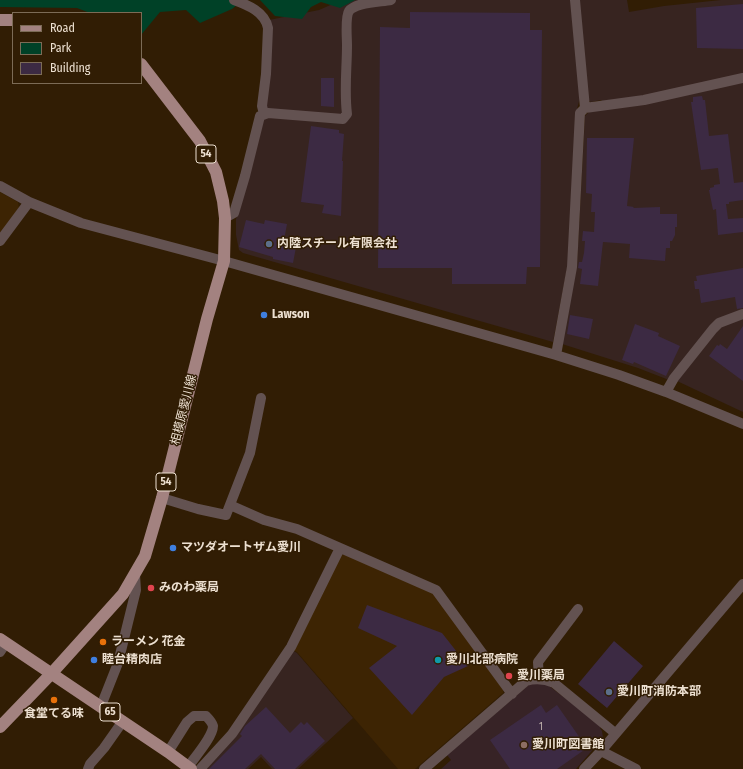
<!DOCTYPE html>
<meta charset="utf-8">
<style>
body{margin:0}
#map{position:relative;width:743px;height:769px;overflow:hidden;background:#311d04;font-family:"Fira Sans Condensed",sans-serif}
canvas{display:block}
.legend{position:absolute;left:12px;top:12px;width:130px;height:72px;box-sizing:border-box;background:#311d04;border:1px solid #7c6b56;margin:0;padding:5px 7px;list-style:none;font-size:12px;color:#ede0d1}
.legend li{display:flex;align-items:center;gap:8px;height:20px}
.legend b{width:20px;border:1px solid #7c6b56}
</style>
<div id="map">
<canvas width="743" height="769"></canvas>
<ul class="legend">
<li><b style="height:5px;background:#a38280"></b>Road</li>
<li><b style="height:11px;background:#004127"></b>Park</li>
<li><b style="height:11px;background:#3c2a43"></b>Building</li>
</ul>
</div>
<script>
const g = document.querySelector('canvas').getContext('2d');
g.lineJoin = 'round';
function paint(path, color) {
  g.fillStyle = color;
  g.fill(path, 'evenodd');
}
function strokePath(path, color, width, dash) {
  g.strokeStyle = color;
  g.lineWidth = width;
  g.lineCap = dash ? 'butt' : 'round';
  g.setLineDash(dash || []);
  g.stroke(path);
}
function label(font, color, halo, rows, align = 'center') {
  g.font = font + ' "Fira Sans Condensed","Noto Sans JP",sans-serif';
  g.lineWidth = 3;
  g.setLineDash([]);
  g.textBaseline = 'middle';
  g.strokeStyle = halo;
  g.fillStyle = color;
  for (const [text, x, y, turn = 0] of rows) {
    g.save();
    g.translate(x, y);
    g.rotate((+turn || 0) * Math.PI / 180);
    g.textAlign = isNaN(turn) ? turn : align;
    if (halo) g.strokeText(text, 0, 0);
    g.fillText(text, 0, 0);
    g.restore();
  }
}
const commercial = new Path2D(`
 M531 683H545L601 725 600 728 602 731 603 738 576 769H441L451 760 447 755Z`);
const industrial = new Path2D(`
 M342 0H572L581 94 577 109 569 258 553 342 243 253 239 250 236 235V219L249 176 262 119 269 20 319 10Z
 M578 0H627L629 12 664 6 721 0H743V74L644 96 603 102 601 100 591 102 586 99Z
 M743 82V310L720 319 669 380 638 368 562 344 577 264 585 116 589 112Z
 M743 318V412L677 381 719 327Z
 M292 650 297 653 353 718 298 769H272L261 757 248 769H206Z`);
const built = new Path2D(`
 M0 192 18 202 19 208 0 233Z
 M347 554 434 592 503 688V693L415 769H398L297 652 293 650 341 555Z`);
const green = new Path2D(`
 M0 0H243L232 9 200 23 186 10 160 12 141 35V13H90L77 8 0 7Z
 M260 0H355L340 8 321 2 311 7 302 19 275 16Z`);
const building = new Path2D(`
 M743 4V49L697 48 696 8Z
 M410 12 530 13V30H542L540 267H527L526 284H452V268H378L380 27 410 28Z
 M321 78H334V107L321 106Z
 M702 96 703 100H705L709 136 728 134 734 183 743 182V200L729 202V204H726L728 219 743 218V232L718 235 716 209 713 210 709 190H710V188L714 187V185L720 184 718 168 701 170 691 102H693V97Z
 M311 126 339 130V133L344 134 342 161H343L341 216 322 213 324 205 301 202Z
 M587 138H634L627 206 634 207 633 208 660 207V214H677V227H675V235L672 241H670V248H666L665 261 629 258 630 244 603 242 598 286 580 284 582 269 578 268 579 262H582L584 253 585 241H582L583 231 594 232 595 212H591L592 194 586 193Z
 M246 220 264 224 265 220 287 224 284 240 297 242 293 263 273 259V257L239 247Z
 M743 268V308L737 309 735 297 701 303 699 289H695L694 281H697L696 276Z
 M570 315 593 319 589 339 567 334Z
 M635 324 659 333 658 336 680 346 666 376 634 362 633 364 622 360Z
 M743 326V381L709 356 717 345 719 346 720 344 727 349Z
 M367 605 442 633 468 666 444 677 412 715 369 668 397 646 358 628Z
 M614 641 643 666 607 708 578 684Z
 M541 705 546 713 557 705 587 748 557 769H510L490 740Z
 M266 707 290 733 301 722 304 725 307 722 325 741 295 769H275L261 754 245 769H209L242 736 240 734 245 726Z`);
const minor = new Path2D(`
 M234 0C248 5 265 12 268 28L266 74 262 106 264 114
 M575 0 585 108
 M0 186 29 202 81 223 224 261 556 355 619 375 666 392 743 424
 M225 218 234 213 245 176 260 116 268 113 343 119 347 114C344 90 347 68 347 45 347 37 345 17 349 11 356 2 380 2 391 0
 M0 241 29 202
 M556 355 572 267 580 113 585 108 644 100 743 78
 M666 392 674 378 713 329 719 323 743 314
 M162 498 198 509 226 515 250 453 261 398
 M230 505 264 520 297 529 436 590 512 694
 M0 652 6 643
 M539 679 538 662 578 609
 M101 706 118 663 136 590 135 575
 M601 751 636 769
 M168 752 187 722 194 716H206C209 719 212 722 213 726 213 737 194 758 188 767
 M88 769 90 764 104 748 123 721
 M200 769 232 734 291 647 340 548
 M424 769 526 681C536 678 545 679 554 683L615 733
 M584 769 601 751 743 584`);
const major = new Path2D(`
 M0 20H13
 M0 639 168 752 191 769
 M0 727 51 674 123 594 145 556 162 498 207 319 224 261 225 218 223 201 216 172 200 141 141 64`);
const markers = [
 [269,244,4,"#5c6f8a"],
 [264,315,4,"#3f7fe0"],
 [173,548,4,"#3f7fe0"],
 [151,588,4,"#e0444e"],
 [103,642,4,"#e8710a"],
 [94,660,4,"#3f7fe0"],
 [438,660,4,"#0f9aa8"],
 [509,676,4,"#e0444e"],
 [609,692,4,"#5c6f8a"],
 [54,700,4,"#e8710a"],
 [524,745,4,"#8d6e63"]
];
const numberNames = [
 ["1",541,727]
];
const shields = [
 [206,154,20],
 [166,482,20],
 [110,712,20]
];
const shieldNames = [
 ["54",206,154],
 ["54",166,482],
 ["65",110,712]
];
const poiNames = [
 ["内陸スチール有限会社",277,244],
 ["Lawson",272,315],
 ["マツダオートザム愛川",181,548],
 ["みのわ薬局",159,588],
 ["ラーメン 花金",111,642],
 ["睦台精肉店",102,660],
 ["愛川北部病院",446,660],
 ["愛川薬局",517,676],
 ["愛川町消防本部",617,692],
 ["食堂てる味",54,714,"center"],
 ["愛川町図書館",532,745]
];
const streetNames = [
 ["相模原愛川線",184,410,-76]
];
paint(commercial, '#372326');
paint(industrial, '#372420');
paint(built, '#3d2403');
paint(green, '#004127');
paint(building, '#3c2a43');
strokePath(minor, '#635251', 10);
strokePath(major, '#a38280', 12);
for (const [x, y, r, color] of markers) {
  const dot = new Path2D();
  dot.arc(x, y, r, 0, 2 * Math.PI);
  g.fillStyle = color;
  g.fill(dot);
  strokePath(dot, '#311d04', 1.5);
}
label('10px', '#c1b2ae', null, numberNames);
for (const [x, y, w] of shields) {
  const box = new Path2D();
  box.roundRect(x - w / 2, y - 9, w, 18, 3);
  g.fillStyle = '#311d04';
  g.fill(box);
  strokePath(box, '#ede0d1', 1);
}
label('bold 11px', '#ede0d1', null, shieldNames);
label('bold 12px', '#ede0d1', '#311d04', poiNames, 'left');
label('12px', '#ede0d1', '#311d04', streetNames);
</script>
